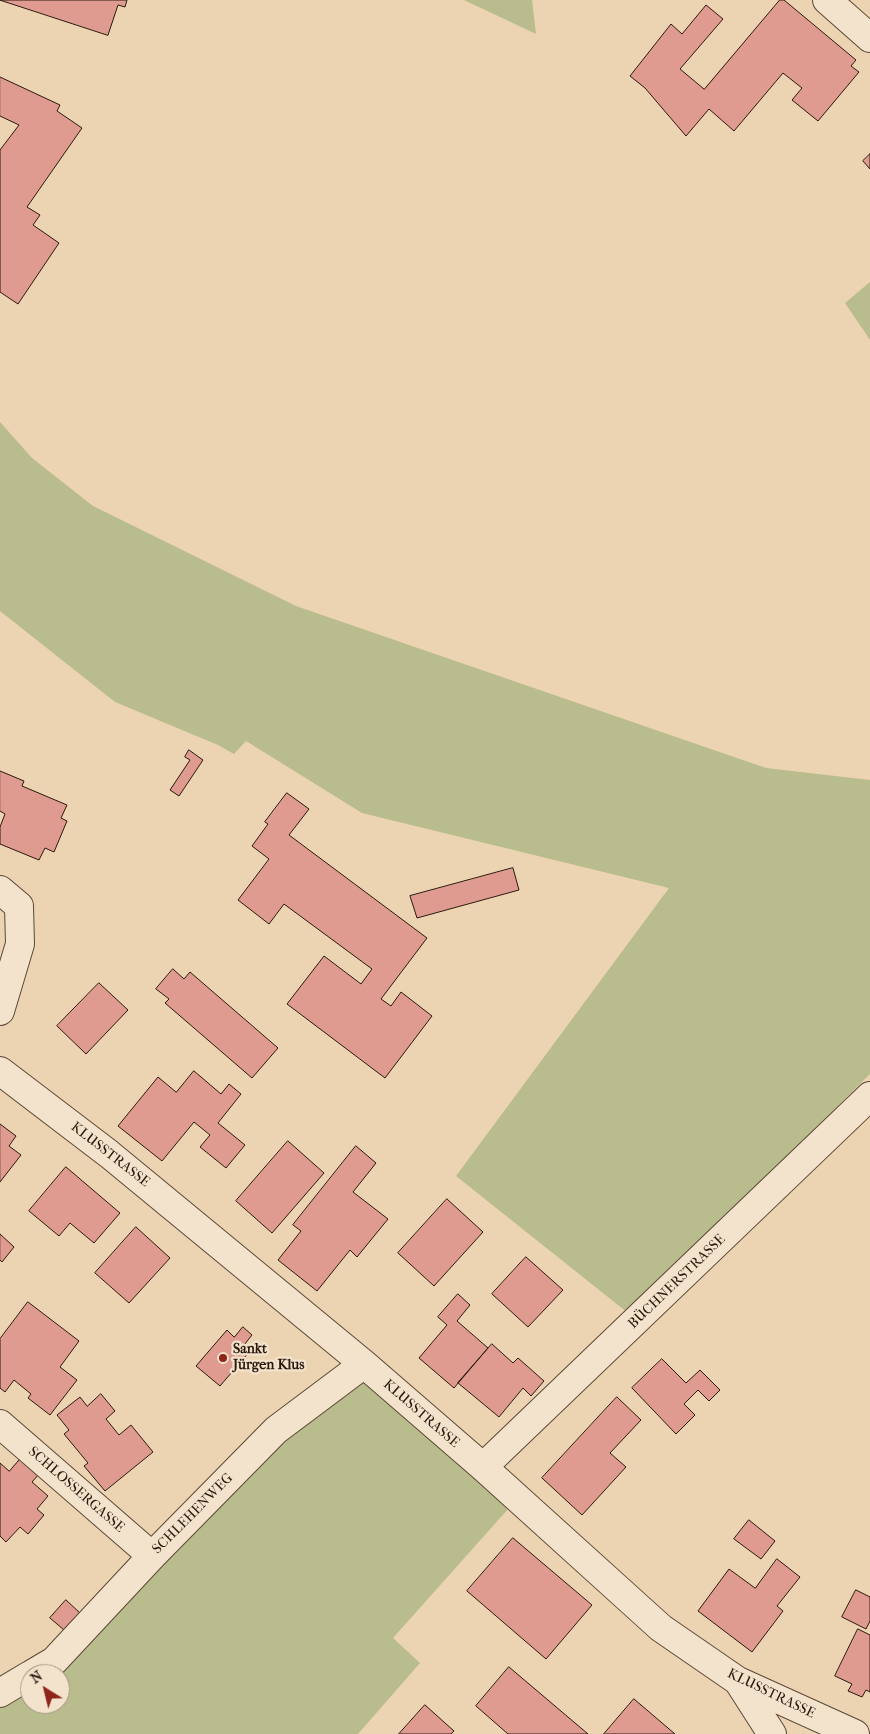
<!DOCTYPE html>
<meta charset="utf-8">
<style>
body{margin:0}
#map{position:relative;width:870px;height:1734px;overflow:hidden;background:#ecd4b2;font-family:"IM FELL French Canon",serif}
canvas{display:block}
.north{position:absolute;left:20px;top:1664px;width:50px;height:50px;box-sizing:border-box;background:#f3e3cd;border:1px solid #a39281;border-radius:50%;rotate:324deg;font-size:14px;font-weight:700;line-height:20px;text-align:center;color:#2c190e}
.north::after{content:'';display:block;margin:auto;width:18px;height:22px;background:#8f2418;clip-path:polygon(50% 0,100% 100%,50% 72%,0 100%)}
</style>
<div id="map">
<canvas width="870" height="1734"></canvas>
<div class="north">N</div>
</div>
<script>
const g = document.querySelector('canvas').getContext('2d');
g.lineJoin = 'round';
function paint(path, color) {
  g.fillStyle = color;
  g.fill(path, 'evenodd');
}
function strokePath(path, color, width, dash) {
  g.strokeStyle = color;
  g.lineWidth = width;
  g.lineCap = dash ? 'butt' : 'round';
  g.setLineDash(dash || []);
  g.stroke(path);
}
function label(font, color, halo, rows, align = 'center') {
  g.font = font + ' "IM FELL French Canon",serif';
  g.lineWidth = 4.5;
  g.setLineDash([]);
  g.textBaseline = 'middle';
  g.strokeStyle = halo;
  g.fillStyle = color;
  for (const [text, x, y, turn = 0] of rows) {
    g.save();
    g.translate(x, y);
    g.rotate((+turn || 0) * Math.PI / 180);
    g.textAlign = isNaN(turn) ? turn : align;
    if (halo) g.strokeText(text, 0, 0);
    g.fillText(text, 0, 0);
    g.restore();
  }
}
const green = new Path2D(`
 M464 0H532L536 34Z
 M870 282V340L845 303Z
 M0 422 32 458 93 506 296 606 766 768 870 780V1074L628 1313 456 1176 669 888 362 813 246 741 234 754 218 745 115 702 0 611Z
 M364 1376 509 1508 393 1638 420 1663 358 1734H0V1701L30 1683V1704H60V1674H46L282 1435Z`);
const building = new Path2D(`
 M0 0H127L125 7 118 5 108 35Z
 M780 0H784L856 60 851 66 859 72 818 121 792 100 802 88 783 73 734 131 709 109 686 136 645 88 630 76 671 24 682 34 706 5 723 19 680 69 704 89Z
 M0 77 60 105 57 111 82 128 27 207 40 215 33 225 59 243 18 304 0 292V150L19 125 0 116Z
 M870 154V169L863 161Z
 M189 750 203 760 179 796 170 790 190 760 185 757Z
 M0 771 24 781 22 786 67 805 61 818 67 821 54 852 45 848 39 860 0 844V827L5 814 0 811Z
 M287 793 309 809 289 835 427 938 381 999 391 1006 401 992 432 1016 385 1078 287 1004 324 956 361 984 372 969 284 904 269 924 238 900 269 859 252 846 268 824 265 822Z
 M513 868 519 890 417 918 410 896Z
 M173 969 184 979 190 972 278 1048 252 1078 165 1003 169 999 156 989Z
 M99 983 128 1010 86 1054 57 1026Z
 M194 1071 221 1094 229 1084 241 1094 218 1123 245 1145 226 1168 200 1147 210 1135 194 1122 162 1161 118 1126 158 1077 176 1092Z
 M0 1124 16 1136 9 1146 21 1155 0 1182Z
 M288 1141 324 1173 272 1233 236 1201Z
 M356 1146 376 1163 353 1192 388 1219 357 1257 350 1250 317 1291 278 1260 301 1231 293 1225Z
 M66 1167 120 1213 94 1243 70 1223 59 1236 29 1211Z
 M447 1199 483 1232 434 1286 398 1253Z
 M136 1227 170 1258 129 1303 95 1273Z
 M0 1234 14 1247 2 1262 0 1260Z
 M526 1257 563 1290 528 1327 492 1294Z
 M458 1294 470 1305 457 1321 488 1348 454 1388 419 1358 447 1325 438 1317Z
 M28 1302 79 1341 60 1367 77 1380 50 1415 28 1398 31 1394 14 1380 5 1392 0 1388V1339Z
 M243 1327 252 1335 244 1345 250 1351 220 1386 196 1366 227 1330 234 1337Z
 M492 1344 513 1363 518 1358 544 1381 531 1396 523 1388 499 1417 458 1383Z
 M662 1359 686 1383 700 1370 720 1390 709 1401 698 1390 684 1404 695 1415 676 1434 632 1388Z
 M101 1394 115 1411 106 1419 119 1435 131 1425 153 1452 105 1491 84 1466 88 1463 64 1434 69 1430 57 1415 80 1397 87 1406Z
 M617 1397 641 1420 610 1453 626 1467 582 1515 542 1478Z
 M22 1457 40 1473 32 1482 48 1496 37 1509 44 1515 28 1534 20 1527 6 1542 0 1536V1463L9 1471Z
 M749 1520 775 1541 761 1559 734 1539Z
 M513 1538 592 1605 546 1659 467 1591Z
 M777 1559 800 1577 777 1606 783 1611 752 1652 698 1611 729 1569 755 1588Z
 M856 1590 870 1597V1621L866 1629 842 1617Z
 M66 1600 80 1613 64 1630 50 1618Z
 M858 1629 870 1635V1692L866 1690 862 1697 848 1691 852 1684 835 1676Z
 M509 1667 588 1734H508L476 1706Z
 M634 1699 675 1734H604Z
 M425 1705 454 1731 451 1734H399Z`);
const minor = new Path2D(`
 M827 0 870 38
 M0 890 19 906 20 944 0 1011
 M0 1071 109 1154 364 1364 483 1467 661 1628 738 1681 855 1734
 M0 1424 152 1556
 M483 1467 870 1096
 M32 1674 54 1661 152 1556 276 1430 364 1364
 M738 1681 772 1734
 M0 1693 30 1675`);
const markers = [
 [223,1358,5,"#8f2418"]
];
const streetNames = [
 ["KLUSSTRASSE",110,1155,38],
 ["BÜCHNERSTRASSE",677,1282,-44],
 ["KLUSSTRASSE",421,1414,41],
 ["SCHLOSSERGASSE",76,1490,41],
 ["SCHLEHENWEG",193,1514,-45],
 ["KLUSSTRASSE",771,1694,26]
];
const poiNames = [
 ["Sankt",233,1350],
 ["Jürgen Klus",233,1366]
];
paint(green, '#b9bc8c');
paint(building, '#df9b8f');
strokePath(building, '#2c190e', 1);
strokePath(minor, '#5c4837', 30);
strokePath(minor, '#f3e3cd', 28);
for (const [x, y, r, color] of markers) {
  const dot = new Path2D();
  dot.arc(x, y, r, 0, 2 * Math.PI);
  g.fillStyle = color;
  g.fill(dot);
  strokePath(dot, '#f3e3cd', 2);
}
label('14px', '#2c190e', '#f3e3cd', streetNames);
label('bold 14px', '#2c190e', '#f3e3cd', poiNames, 'left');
</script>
